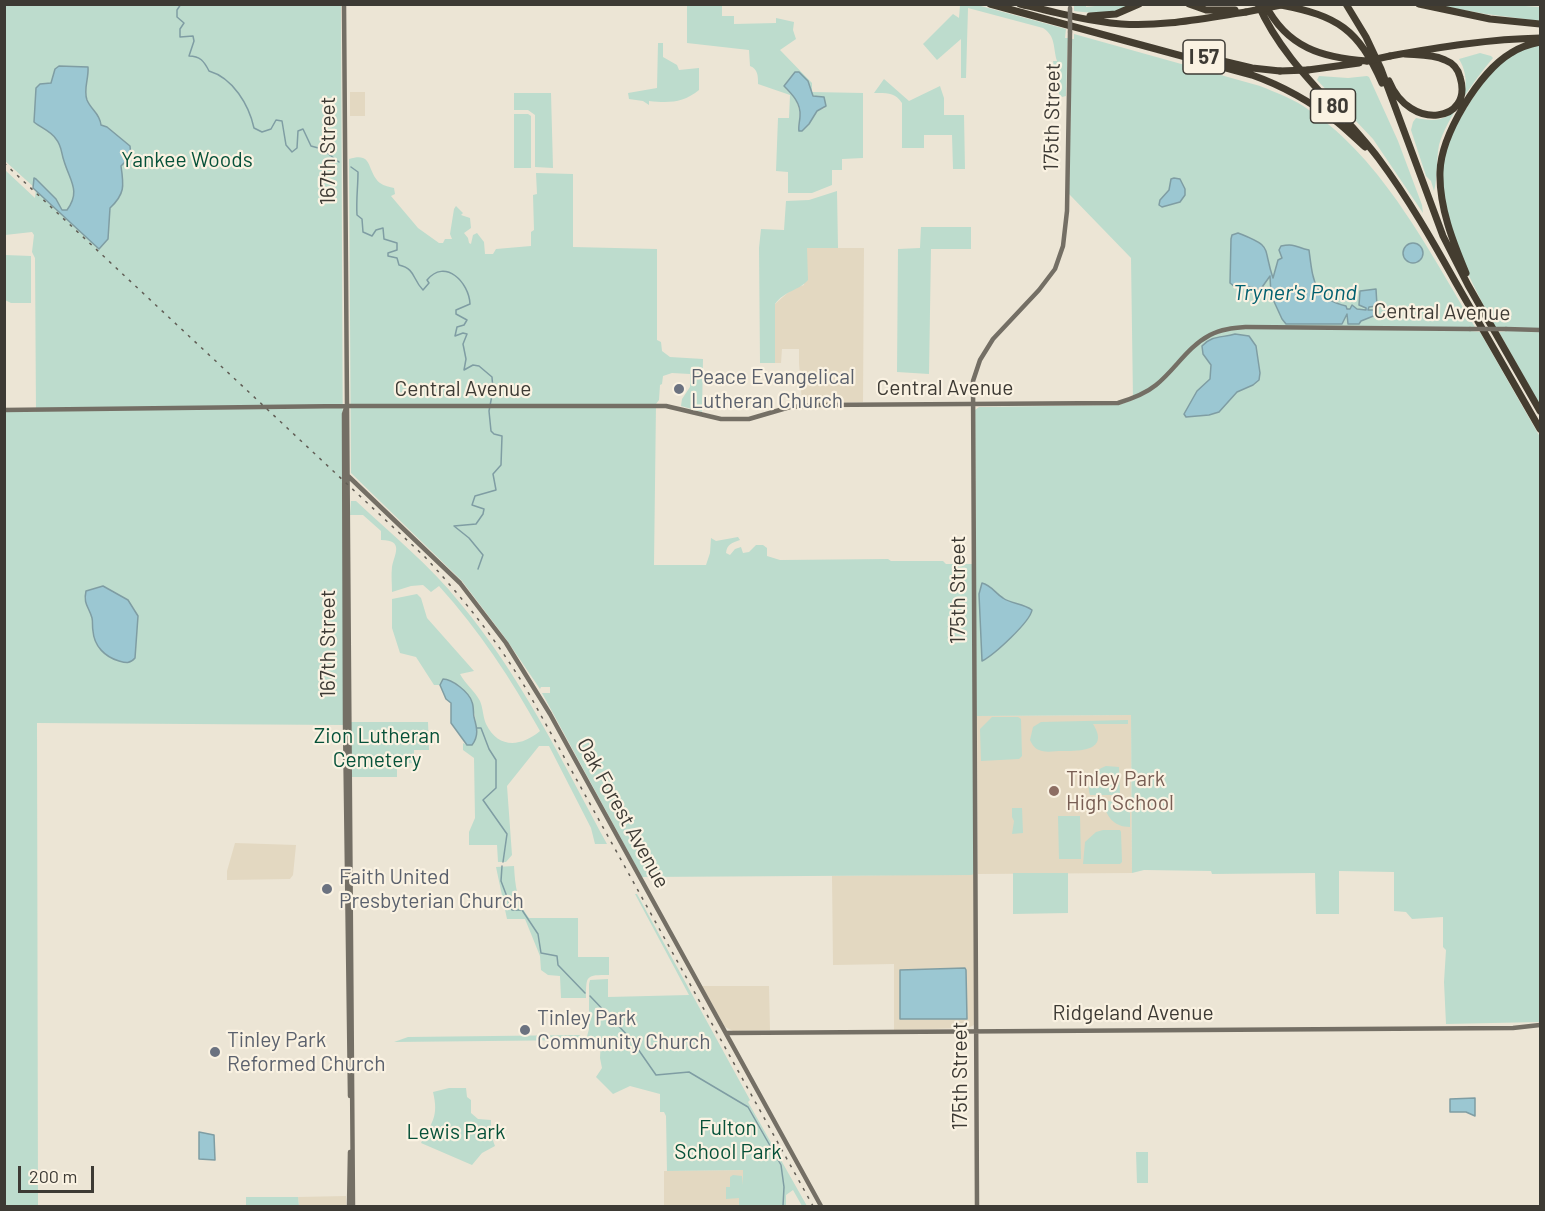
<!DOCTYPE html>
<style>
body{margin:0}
#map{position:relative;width:1545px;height:1211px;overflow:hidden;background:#ece5d5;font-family:Barlow,sans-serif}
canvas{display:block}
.frame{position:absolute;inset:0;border:6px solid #3d3a34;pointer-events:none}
.scale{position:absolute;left:18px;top:1166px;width:76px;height:27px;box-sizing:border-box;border:3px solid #3d3a34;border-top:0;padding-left:8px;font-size:18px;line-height:21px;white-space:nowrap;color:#3d3a34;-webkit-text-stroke:4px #faf2e2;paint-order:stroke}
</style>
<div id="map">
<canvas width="1545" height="1211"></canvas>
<div class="frame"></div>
<div class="scale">200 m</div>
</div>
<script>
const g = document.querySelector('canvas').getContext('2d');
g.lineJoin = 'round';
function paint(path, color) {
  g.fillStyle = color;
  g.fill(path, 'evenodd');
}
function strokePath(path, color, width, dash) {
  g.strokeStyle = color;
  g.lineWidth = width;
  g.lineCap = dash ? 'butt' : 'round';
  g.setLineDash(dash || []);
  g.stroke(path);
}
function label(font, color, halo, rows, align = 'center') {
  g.font = font + ' Barlow,sans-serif';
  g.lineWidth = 4.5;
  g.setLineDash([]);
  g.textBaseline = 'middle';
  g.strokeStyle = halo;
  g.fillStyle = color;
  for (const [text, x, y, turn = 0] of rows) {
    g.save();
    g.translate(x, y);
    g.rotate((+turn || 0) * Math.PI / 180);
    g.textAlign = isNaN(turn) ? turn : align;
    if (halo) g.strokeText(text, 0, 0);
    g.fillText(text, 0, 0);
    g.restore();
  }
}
const built = new Path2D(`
 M350 92H365V116H350Z
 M807 248H864L863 402 802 403 799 363V349H782L781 363H775V304L792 289 804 285Z
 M1131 715 1132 873 978 874 977 716Z
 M235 843 296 845 293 875 290 879 227 880V871Z
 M974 874V1025L968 1028 894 1030V964L833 965 832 876Z
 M702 986H769L770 1030 733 1031 725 1027Z
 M743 1170V1198L739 1199V1206H664V1171Z
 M346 1196V1206H299L298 1197Z`);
const green = new Path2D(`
 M1494 4 1540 7V21L1486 14 1436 5Z
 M4 5H341L344 725 37 723 38 1206H4V412H36L35 258 32 252 34 235 32 232 5 235V170L35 198 36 189 5 161Z
 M687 5H722V16H734V24L776 23V18L794 22 793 30 796 39 780 50 812 83V92L863 93V158L842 159V170H832V185L812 193H788V172L776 171 778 118H789L790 95 758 84C758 76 758 69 750 66L749 50 687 43ZM808 81 813 96 824 97 825 108 817 111 809 124 798 128C802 113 799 99 786 89Z
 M960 5H977L1066 29 1065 38H1068L1066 96 1062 97 1059 94 1053 61H1057C1053 48 1056 36 1043 28L968 8 966 78H961V39L937 60 923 44 953 14 959 18Z
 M1074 5H1086V7L1104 5H1135C1114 14 1097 14 1074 11Z
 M1074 34 1260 86C1277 93 1294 99 1309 110 1383 159 1430 253 1475 327H1469L1471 331 1480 332 1540 437V1022L1446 1024 1444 982 1446 950 1443 947V917L1412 919 1406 912 1394 911V872L1339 871V914H1316L1315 873 1212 874 1211 871 1144 870 1132 873 1131 715 977 716 974 874 971 875 642 877 542 693H550V687H541L540 689 506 639 462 581 351 473 349 159C374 151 366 171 380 183 384 186 390 187 394 188L395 194 391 196 418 228 439 243H443L445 239H452L450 234 454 209 456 206 463 213 461 215 470 218 471 228 464 233 468 238 469 243 471 244 473 235 477 233 484 242 485 254H493L496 249 531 246V232L534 230 533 195 537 194 536 173 573 174V247L657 249V340L661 342 662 351 670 357 703 359 702 412 681 406 682 399 690 387V374L672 373 663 376 662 384 660 385 659 400 656 404 654 565H706L710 553 711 538 716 541 738 537 740 540C732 543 727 544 726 553L730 555 735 549 741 547 743 553 749 552 756 545H763L767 548V556L780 560 888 559 891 561H943L946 564H976L975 410 979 407 1119 405 1133 400 1131 258 1069 194 1072 39H1074Z
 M658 43H663V57L677 65 679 70 699 68V90C683 103 669 103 649 101V105L643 101 629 99 628 93 657 88Z
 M1540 44V405L1499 332 1507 331 1495 327C1473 285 1443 230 1442 181 1441 150 1458 121 1474 96 1494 67 1506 54 1540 44Z
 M1480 53 1491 56 1493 58C1475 79 1446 120 1439 145 1436 160 1438 177 1434 191L1431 181 1426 176 1411 130 1413 122 1416 118C1427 120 1439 122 1449 115 1468 103 1470 77 1459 59Z
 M1319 76 1348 78 1367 76 1369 77 1398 141 1422 205 1423 213 1373 139 1317 80Z
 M884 79 909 101 940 86 944 98V115H964L965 169H953L952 135H924V148H902V103C895 92 886 93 874 93Z
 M514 93H551L553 168 535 167V115L528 110H514Z
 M514 114H528L531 116V168H514Z
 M837 191 838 248H807L808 280C800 290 784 291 775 304V363H760L759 248 761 229 784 230 786 201 809 200Z
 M921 227H971V249H931L929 374 897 372 898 249 920 248Z
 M5 255 31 256V303H11L5 300Z
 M351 501H356C391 534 430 565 460 603 521 676 562 761 607 844H595L591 828 549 746H539L507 786 512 855 506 862H498L497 845H469V832L475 818 474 758 463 750V743L467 745C470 739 477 729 476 722 474 705 462 680 443 679L440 685H434L416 657 400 653 392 628V599L417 594 421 598 427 618 474 671 460 674C465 684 475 691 480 701 483 708 483 717 486 724 498 749 521 747 540 731 511 679 479 630 439 586L431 592 423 585 411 586 392 592C392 584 391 575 392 567 394 555 405 540 381 540V531L363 515H350Z
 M992 717H1018L1021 719 1022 756 1019 759 981 761 980 729Z
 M1128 720V724H1093C1110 751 1080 751 1062 751 1055 751 1045 753 1039 750 1034 748 1032 744 1030 740L1033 727 1041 722Z
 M351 722H428L429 750H414V763L397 764V777H351Z
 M1106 766 1119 767 1120 795H1090C1086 781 1093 771 1106 766Z
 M1104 801 1130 802V827C1114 827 1105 816 1104 801Z
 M1012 808H1022L1023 833 1012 834 1014 821 1012 817Z
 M1058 816H1080L1081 859H1059Z
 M1103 830H1120L1121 832 1122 862 1120 864H1083L1085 842 1096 832Z
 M514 866C515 885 517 903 529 918H578V957H609V975C586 975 586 975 586 998H561L560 976 548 975 541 970 540 956 525 919H507L496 867Z
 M1013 873H1068V913L1013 914Z
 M635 894H637L750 1100 748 1102 807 1206H802L793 1190 786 1195V1206H739V1198L726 1199V1187H730V1177L733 1175 742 1176 743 1185V1170L667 1171 666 1116 664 1112H660V1094L630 1086 613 1094 596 1077 602 1068 600 1058 601 1040H586L589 1029V984L590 980 608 979V997L689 995Z
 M579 1035 583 1037V1040L394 1042 408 1037Z
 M449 1088H466L467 1097 471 1100V1113L478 1119 491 1120V1135L495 1146 482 1153 472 1165 421 1143C432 1122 439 1117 433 1092Z
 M1136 1152H1148V1183H1137Z
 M246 1197H298L299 1206H246Z`);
const water = new Path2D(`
 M59 66 88 67C89 79 83 89 87 100 91 110 100 113 101 125L107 127 130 146 131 156 121 166C124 186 125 194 110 208L108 239 99 249 33 188 34 178 36 179 56 199 62 210H67C81 191 70 181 64 161 61 153 62 146 56 139 51 131 41 128 34 122L36 88 40 84 51 83 55 69Z
 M795 72H799L808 81 813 96 824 97 826 106 817 111 809 124 802 131H799C798 126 800 121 800 116 801 103 792 94 784 86Z
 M1174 178 1180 179 1185 189V195L1180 202 1162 207 1159 205 1160 200 1169 190 1171 179Z
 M1238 233C1274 247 1262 246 1273 278L1278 260 1282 258 1279 250 1281 246C1296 243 1297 248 1309 250 1313 280 1313 298 1346 306L1347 309H1350L1352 305 1357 309 1366 310V308L1359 305 1360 291 1376 289 1377 306 1369 307 1368 310H1378L1376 315 1361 321 1359 324H1348L1347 314 1342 324H1286L1282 319 1271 295 1270 276 1260 290 1250 287H1235L1230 283 1231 239 1232 235Z
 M1403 253a10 10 0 1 1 20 0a10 10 0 1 1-20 0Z
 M1235 334 1249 336 1256 346 1260 373 1259 380 1253 385 1237 392 1219 412 1209 415 1186 417 1184 414 1197 391 1210 379 1211 365 1203 354 1202 346C1212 335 1222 338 1235 334Z
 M982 583C991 585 995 593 1003 598 1011 604 1023 603 1032 610 1030 622 994 655 982 661L979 594Z
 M103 586 128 600 138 616 135 658C130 664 126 663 119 661 105 657 94 646 93 631 92 626 93 622 92 618 89 607 83 604 86 591Z
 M443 679C452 679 469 692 472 702 474 707 473 713 474 717 477 728 479 736 472 745H467L451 723V703L446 699 440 685Z
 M965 968 966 970 967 1019H900V970Z
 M1475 1098V1116L1466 1112H1450V1099Z
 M199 1132 214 1135 215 1160 199 1159Z`);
const stream = new Path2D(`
 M99 4H108
 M151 4H157
 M181 4 177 10V17L184 23 180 29V37L193 36 194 41 189 56C200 56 204 61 209 71 233 78 249 105 254 128L262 132 271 129 276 120 282 121 286 145 292 152 297 148 298 131 303 129 311 146 322 149 339 162
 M351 167 358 172C358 187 356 200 357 215L362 219 363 232 372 236 376 230 383 228 384 239 397 243V250L388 253V256L397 258 399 265C416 269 412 279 423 290L429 283 427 280C445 258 469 282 470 304L456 310V314L467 320 464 325 457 327 455 336 463 333 467 334 463 344 466 359 464 370 473 365 479 366 492 377 493 390 489 411 491 431 494 434 502 436 501 465 493 474 496 490 475 496 472 505 484 509 483 514 476 524 454 526 469 538 483 555 478 569
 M477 728H481L489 749 496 760V788L483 800 507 834 503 862
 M502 866 501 881 512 910H522L538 934 541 953 557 956 558 965 585 993
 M590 996 631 1039 656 1075 689 1072 748 1107 781 1165 784 1187 783 1206`);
const secondary = new Path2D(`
 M344 4 353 1206
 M1506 329 1540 330
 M346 408 344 414 345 723 350 1096
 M4 410 347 406H666L721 419H749L790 407 816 405 1118 403C1131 399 1145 394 1156 385 1175 370 1187 347 1210 335 1221 329 1234 328 1246 327L1470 329
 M345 473 460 583 506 643 550 714 821 1206
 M726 1033 1513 1028 1540 1025
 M349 1206 350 1152
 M977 1206 973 381 980 360 993 339 1039 290 1055 269 1063 246 1067 211 1070 32`);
const highway = new Path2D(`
 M990 4 1252 75C1283 86 1311 102 1337 122 1347 130 1356 139 1365 147
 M1020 4C1053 12 1087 21 1121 24 1163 27 1204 18 1246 12
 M1189 4 1206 10H1235
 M1258 4C1285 66 1339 106 1379 159 1408 198 1432 240 1456 283 1484 332 1512 381 1540 429
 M1265 4C1287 48 1323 58 1367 61
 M1346 4 1366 37 1381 69 1443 236 1468 285 1540 411
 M1419 4 1490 19 1540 24
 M1281 5C1338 16 1358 29 1382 83
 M1090 16 1116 14 1139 4
 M1193 54 1252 68 1280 71
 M1390 56C1440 47 1490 39 1540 38
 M1308 70 1359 63
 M1389 81C1410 132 1474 122 1460 77 1458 69 1453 63 1445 60 1433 54 1418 55 1405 54
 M1466 273C1453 242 1439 207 1440 172 1441 135 1479 72 1511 53 1520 47 1530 44 1540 42`);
const rail = new Path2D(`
 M4 163 424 556C463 598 499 643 528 692L813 1206`);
const secondaryBridge = new Path2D(`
 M1070 32V8
 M1470 329H1506`);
const highwayBridge = new Path2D(`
 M1246 12 1281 5
 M1367 61 1390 56
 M1280 71 1308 70`);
const markers = [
 [679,389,6,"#6b7280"],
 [1054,791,6,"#8d6e63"],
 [327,889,6,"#6b7280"],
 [525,1030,6,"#6b7280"],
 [215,1052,6,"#6b7280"]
];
const shields = [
 [1204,57,42],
 [1333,106,45]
];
const shieldNames = [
 ["I 57",1204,57],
 ["I 80",1333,106]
];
const streetNames = [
 ["175th Street",1052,117,-89],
 ["167th Street",328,151,-90],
 ["Central Avenue",1442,312,1],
 ["Central Avenue",945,388],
 ["Central Avenue",463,389],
 ["175th Street",958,590,-90],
 ["167th Street",328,644,-90],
 ["Oak Forest Avenue",623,813,61],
 ["Ridgeland Avenue",1133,1013],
 ["175th Street",960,1076,-90]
];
const parkNames = [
 ["Yankee Woods",187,160],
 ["Zion Lutheran",377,736],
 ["Cemetery",377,760],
 ["Fulton",728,1128],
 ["School Park",728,1152],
 ["Lewis Park",456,1132]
];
const worshipNames = [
 ["Peace Evangelical",691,377],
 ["Lutheran Church",691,401],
 ["Faith United",339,877],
 ["Presbyterian Church",339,901],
 ["Tinley Park",537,1018],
 ["Community Church",537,1042],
 ["Tinley Park",227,1040],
 ["Reformed Church",227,1064]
];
const educationNames = [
 ["Tinley Park",1066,779],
 ["High School",1066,803]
];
const waterNames = [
 ["Tryner's Pond",1295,293]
];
paint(built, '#e3d8c1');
paint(green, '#bddccd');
paint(water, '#9bc7d2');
strokePath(water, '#7f9da3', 1.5);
strokePath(stream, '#7f9da3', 1.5);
strokePath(secondary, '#746f65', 4.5);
strokePath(highway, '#443d30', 7);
strokePath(rail, '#615d55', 1.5, [3, 6]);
strokePath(secondaryBridge, '#746f65', 4.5);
strokePath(highwayBridge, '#443d30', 7);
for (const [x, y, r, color] of markers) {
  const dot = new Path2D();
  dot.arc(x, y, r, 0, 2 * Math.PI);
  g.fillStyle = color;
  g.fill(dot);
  strokePath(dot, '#faf2e2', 2);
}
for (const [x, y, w] of shields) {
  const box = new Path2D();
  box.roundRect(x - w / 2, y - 17, w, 34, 4.5);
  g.fillStyle = '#faf2e2';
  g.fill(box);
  strokePath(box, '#3d3a34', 1.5);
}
label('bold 20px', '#3d3a34', null, shieldNames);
label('21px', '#3d3a34', '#faf2e2', streetNames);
label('21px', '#065139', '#faf2e2', parkNames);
label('21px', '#5b616d', '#faf2e2', worshipNames, 'left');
label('21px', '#785e54', '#faf2e2', educationNames, 'left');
label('italic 22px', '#016070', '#faf2e2', waterNames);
</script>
